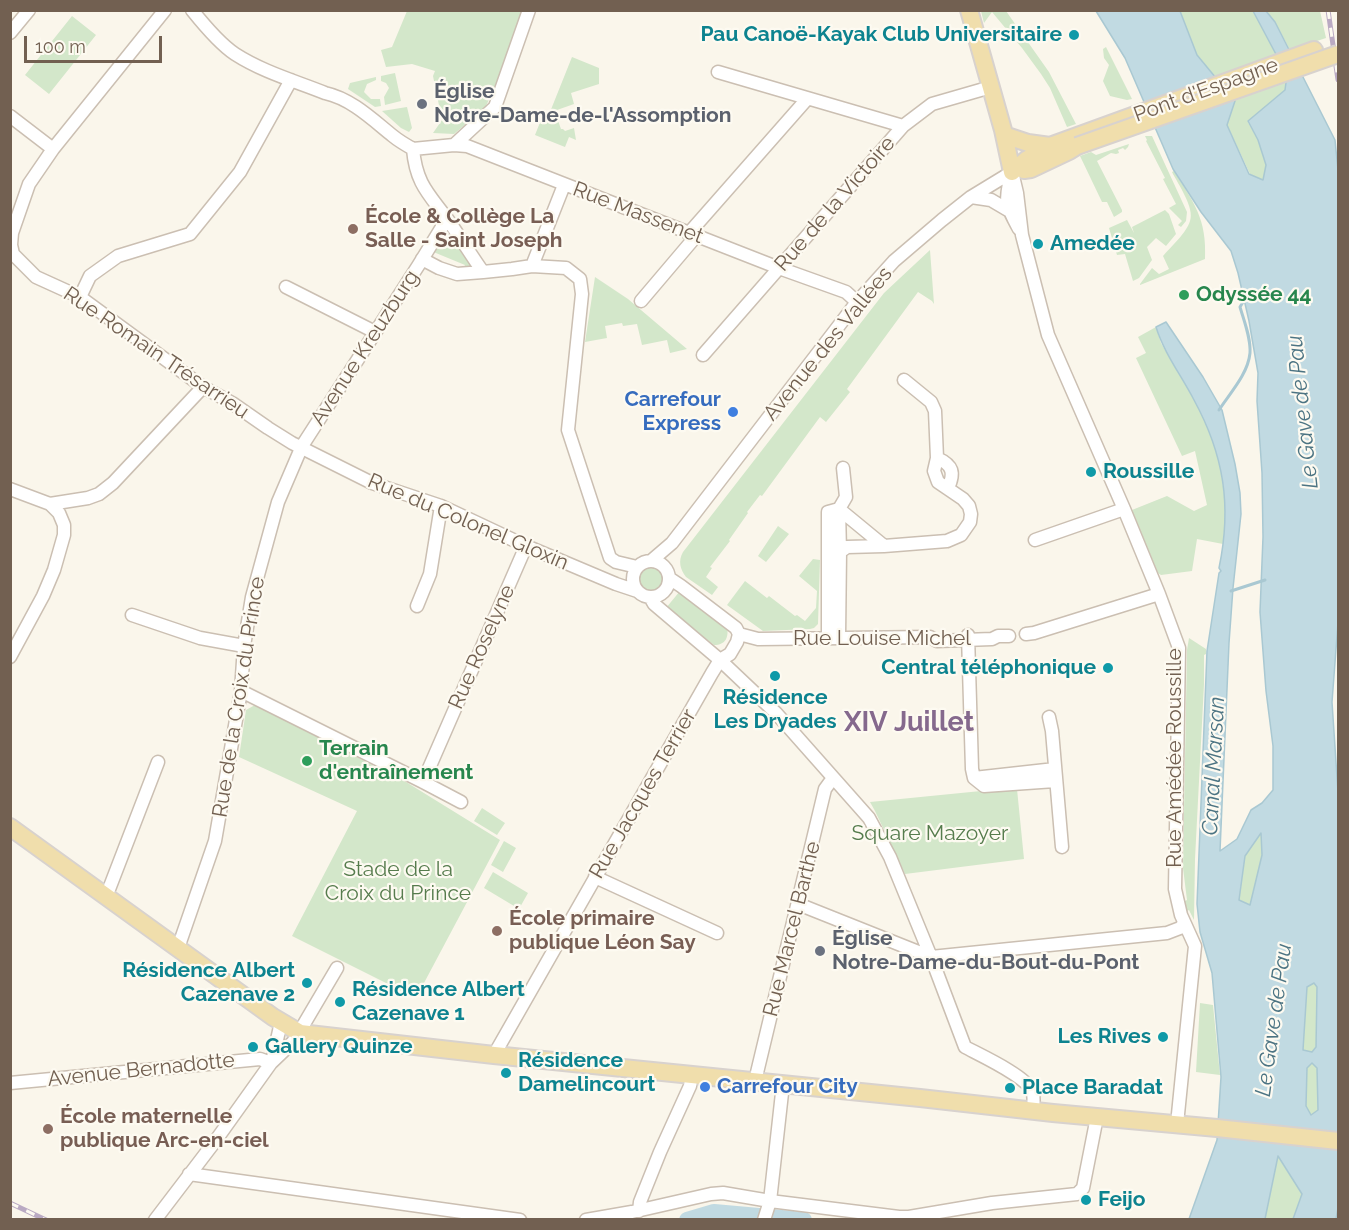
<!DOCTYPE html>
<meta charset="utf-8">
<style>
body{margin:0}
#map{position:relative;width:1349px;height:1230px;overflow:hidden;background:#faf6eb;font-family:Raleway,sans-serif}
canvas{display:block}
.frame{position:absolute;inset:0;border:12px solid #726051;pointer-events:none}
.scale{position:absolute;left:24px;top:36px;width:138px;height:27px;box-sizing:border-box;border:3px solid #726051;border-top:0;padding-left:8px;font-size:18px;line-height:21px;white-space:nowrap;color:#726051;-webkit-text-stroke:4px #fdfaf1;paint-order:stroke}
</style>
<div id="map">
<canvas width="1349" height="1230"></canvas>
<div class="frame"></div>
<div class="scale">100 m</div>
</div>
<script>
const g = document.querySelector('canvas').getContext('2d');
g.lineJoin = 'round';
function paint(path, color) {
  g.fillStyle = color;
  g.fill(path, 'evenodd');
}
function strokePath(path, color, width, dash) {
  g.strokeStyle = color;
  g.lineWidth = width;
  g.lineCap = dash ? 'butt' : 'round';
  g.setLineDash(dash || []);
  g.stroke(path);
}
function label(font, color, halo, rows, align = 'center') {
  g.font = font + ' Raleway,sans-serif';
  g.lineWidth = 4.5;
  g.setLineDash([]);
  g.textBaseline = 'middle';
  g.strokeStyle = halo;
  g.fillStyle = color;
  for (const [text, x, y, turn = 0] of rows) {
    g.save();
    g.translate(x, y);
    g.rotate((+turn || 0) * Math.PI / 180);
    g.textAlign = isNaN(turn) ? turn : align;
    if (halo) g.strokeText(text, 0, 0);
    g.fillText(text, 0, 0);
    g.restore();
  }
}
const green = new Path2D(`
 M407 11H524L493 91 485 108 454 134 433 133 442 120 433 76 435 71 412 64 386 67 381 50 392 47Z
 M981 11H1006L1049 72 1076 124 1067 127 1050 88 1041 74 1022 48 992 12 984 23Z
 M1180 11H1253L1287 75 1285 90 1248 122 1258 140 1266 165 1263 180 1250 174 1227 125 1235 101 1197 55Z
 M1266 11H1320L1326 38 1290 50 1275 22Z
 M72 16 96 35 49 94 25 75Z
 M1106 47 1132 99 1127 100 1110 96 1103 81 1109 65 1104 58 1103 49Z
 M572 57 599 68V84L571 93 574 104 557 110 558 113 556 115 561 129H563L565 131 574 128 576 140 569 137 565 147 535 135 541 120 546 122Z
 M395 73 401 101 385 105 384 97 389 88 386 83 381 81V76Z
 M376 77V80L367 84 364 92 371 99H380L381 106 375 107 348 89 350 83Z
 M407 107 412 128 409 132 401 128 382 111Z
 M1145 136H1152L1187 212 1186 221 1181 227 1178 225 1182 221 1169 208 1176 204 1163 179 1165 178 1146 141 1147 140Z
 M1129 144 1128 147 1125 150 1123 148 1118 150 1119 153 1116 154 1111 153 1097 161 1122 210V212L1114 217 1107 202H1102L1080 156 1091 152 1096 155Z
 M1174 171C1194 203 1207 219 1205 259L1140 285V284L1152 268 1159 274 1169 269 1163 256C1171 247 1187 232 1190 221 1195 208 1178 184 1172 172Z
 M1165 210 1169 214 1176 234 1166 246 1156 238 1147 247 1152 260 1139 278 1133 281 1125 254 1117 255 1109 228 1127 220 1134 233 1132 227Z
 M446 229 454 235 453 240 472 267 463 269 465 265 431 251Z
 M930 250 934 304 932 301 918 292 847 389 850 392 826 422 820 417 762 496 760 495 747 512 748 513 729 540 730 541 710 567 712 568 706 577 718 587 712 595 686 577C680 569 678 561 683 552L884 293Z
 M595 277 628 299 687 349 670 353 667 340 642 345 637 324 623 326 622 323 605 326 607 338 585 342Z
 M1156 327 1161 343 1195 401 1212 435 1220 466 1225 500V524L1223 544 1197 539 1192 571 1161 575 1158 573 1132 510 1167 496 1194 511 1207 505 1195 451 1182 456 1136 358 1146 353 1138 337Z
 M778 526 789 534 766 562 758 556Z
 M813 559 820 560 818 624 814 628 810 629 763 631 727 605 745 581 767 598 769 596 795 616 797 615 805 621 816 608 817 591 799 576Z
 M639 580a12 12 0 1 1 24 0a12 12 0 1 1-24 0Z
 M680 591 727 626C729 637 726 645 714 645L666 608Z
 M1189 638 1206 649V654L1204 655V684L1195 859 1194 920 1189 910 1187 911 1183 902 1187 900 1183 868 1187 650Z
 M255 705 378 768 385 769 500 840 416 998 292 936 357 811 239 757 246 710Z
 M1017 789 1024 859 905 874 875 811 870 802 981 791Z
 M482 808 505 823 497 835 474 821Z
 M1261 831 1262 855 1251 905 1239 900 1245 856Z
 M504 841 516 848 503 872 491 865Z
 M493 872 528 893 519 909 484 888Z
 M1314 983 1317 987 1316 1047 1312 1052 1303 1050 1307 987Z
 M1200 1003 1213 1005 1220 1075 1196 1072Z
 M1312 1063 1317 1067 1319 1110 1311 1115 1306 1106 1307 1067Z
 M1277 1155 1302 1194 1293 1219 1265 1220Z`);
const water = new Path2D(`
 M1096 11H1180L1197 55 1235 101 1227 125 1249 174 1263 180 1266 165 1258 140 1248 121 1285 90 1287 75 1253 11H1266L1275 22 1335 140 1338 170V623L1332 702 1338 792V1208L1336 1219H1293L1302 1194 1278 1156 1265 1219H1189L1217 1140 1221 1077 1212 973 1200 932 1197 904 1207 651 1219 573 1221 571 1219 568C1232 506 1224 455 1194 400 1181 375 1164 353 1156 327L1166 322 1203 377 1222 410 1235 464 1240 493 1241 514 1233 588 1229 643 1220 851 1237 839 1251 810 1262 803 1273 790V746L1266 691 1260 612 1263 537 1262 473 1257 401 1258 373 1249 321 1238 273 1231 251 1201 212 1173 169 1125 58ZM1261 833 1262 855 1250 905 1239 900 1245 856ZM1314 983 1317 987 1316 1047 1312 1052 1303 1050 1307 987ZM1312 1063 1317 1068 1318 1110 1311 1115 1306 1106 1307 1068Z`);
const stream = new Path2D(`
 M1219 410C1230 393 1248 374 1250 353 1251 338 1244 321 1240 307L1246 297
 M1231 591 1265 580`);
const river = new Path2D(`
 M687 1220 714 1212 804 1220`);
const minor = new Path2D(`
 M165 10 53 149 29 184 12 233 11 245 13 254 36 277 80 297 203 387 232 403 268 428 292 443 372 483 441 506 526 546 616 584 637 591
 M192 10C204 25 220 44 235 54 263 72 295 81 325 93 352 99 373 120 393 136 399 141 406 145 413 149
 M10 33 29 10
 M718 72 903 126
 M10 116 53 149
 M454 145 495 107 529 10
 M413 149C416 184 429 194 448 220 460 237 471 255 483 272L512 269 532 266 566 268 580 279 582 294 568 430 610 558 616 562 637 567
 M413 149 454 145 467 146 779 268 846 292 857 302
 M1012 172 1017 193 1022 235 1048 335 1124 509 1159 594 1179 648 1175 889 1181 915 1195 946 1177 1124
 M1011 175C1004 202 1006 205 1019 229
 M971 197 991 200 1008 210
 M690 232 807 99
 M422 259 439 268 457 274 483 272
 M532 266 564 185
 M286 287 375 332
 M80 297 90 276 118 256 190 234 240 172 291 80
 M641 301 697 235
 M703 355 903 126 932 104 991 87
 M937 458C953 465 955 473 948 488
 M10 489 50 504 59 513 64 525V535L54 570 43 596 10 657
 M50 504 88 498 99 494 113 483 203 387
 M1035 540 1124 509
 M884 546 947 541 961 535 970 522 971 514 969 506 963 499 938 482 934 471 937 458 935 411 931 402 904 380
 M840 552 839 509 846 497 843 468
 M651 561 672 543 857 302 894 261 942 220 971 197 1012 172
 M633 579a18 18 0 1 1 36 0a18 18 0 1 1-36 0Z
 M669 578 681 586 736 628 739 634
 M650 597 654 604 720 660 776 713 869 818 890 857 931 957 965 1047C980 1055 1026 1076 1032 1091 1035 1097 1033 1104 1033 1110
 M417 606 430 574 441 506
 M132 615 200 638 244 646
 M739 634 758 639 930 637 937 641 992 639 998 636H1009
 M1026 634 1034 633 1159 594
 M968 635 972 769 974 778 984 786 1055 781
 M828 637V512L839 509 884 546 847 547 840 552 839 637
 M241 691 423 782 461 802
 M1049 717 1052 731 1062 847
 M974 778 1055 769
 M423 782 526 546
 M595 877 717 933
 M106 897 158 762
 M798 904 931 957 1167 933 1180 928 1184 924
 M178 948 215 841 241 691 244 646 252 597 278 502 302 446 418 266 447 219
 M494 1055 712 673 720 660 730 654 737 642 739 634
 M272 1062 281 1022
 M755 1081 825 789 833 778
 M10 1083 260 1059 271 1063
 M189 1174 520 1220
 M639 1211 640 1202 660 1152 690 1086 692 1075
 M155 1220 216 1140 271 1063 294 1041 337 968
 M586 1220 632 1212 711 1194 723 1193 770 1201 899 1217H909L992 1203 1077 1194 1083 1188 1097 1117
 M764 1220 770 1201 783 1084`);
const major = new Path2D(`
 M969 10 1003 130 1012 172
 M1004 135 1028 143 1050 146
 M1024 170 1031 169 1069 151 1077 146
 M1012 172 1026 160 1050 146 1314 50
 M10 827 273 1017 300 1033 494 1055 920 1098 1053 1113 1217 1128 1338 1141`);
const rail = new Path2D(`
 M1328 10 1338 80
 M10 1203 46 1220`);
const majorBridge = new Path2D(`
 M1077 146 1338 54`);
const markers = [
 [1074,35,6,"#0f9aa8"],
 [422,104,6,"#6b7280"],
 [353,229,6,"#8d6e63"],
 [1038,244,6,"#0f9aa8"],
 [1184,295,6,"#2e9e5b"],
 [733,412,6,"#3f7fe0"],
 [1091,472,6,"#0f9aa8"],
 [1108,668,6,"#0f9aa8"],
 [775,676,6,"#0f9aa8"],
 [307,761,6,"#2e9e5b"],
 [497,931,6,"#8d6e63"],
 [820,951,6,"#6b7280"],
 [307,983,6,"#0f9aa8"],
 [340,1002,6,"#0f9aa8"],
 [1163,1037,6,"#0f9aa8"],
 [253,1047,6,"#0f9aa8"],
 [506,1073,6,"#0f9aa8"],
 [705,1087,6,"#3f7fe0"],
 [1010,1088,6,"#0f9aa8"],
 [48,1129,6,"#8d6e63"],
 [1086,1200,6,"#0f9aa8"]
];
const cultureNames = [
 ["Pau Canoë-Kayak Club Universitaire",1062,35,"right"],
 ["Amedée",1050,244],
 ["Roussille",1103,472],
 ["Central téléphonique",1096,668,"right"],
 ["Résidence",775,698,"center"],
 ["Les Dryades",775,722,"center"],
 ["Résidence Albert",295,971,"right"],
 ["Cazenave 2",295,995,"right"],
 ["Résidence Albert",352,990],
 ["Cazenave 1",352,1014],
 ["Les Rives",1151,1037,"right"],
 ["Gallery Quinze",265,1047],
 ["Résidence",518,1061],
 ["Damelincourt",518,1085],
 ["Place Baradat",1022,1088],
 ["Feijo",1098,1200]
];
const streetNames = [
 ["Pont d'Espagne",1206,90,-20],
 ["Rue de la Victoire",835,204,-49],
 ["Rue Massenet",638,213,21],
 ["Avenue des Vallées",828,344,-51],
 ["Avenue Kreuzburg",365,348,-57],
 ["Rue Romain Trésarrieu",156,353,34],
 ["Rue du Colonel Gloxin",468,522,23],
 ["Rue Louise Michel",882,639],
 ["Rue Roselyne",482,647,-66],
 ["Rue de la Croix du Prince",239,697,-81],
 ["Rue Amédée Roussille",1175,758,-90],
 ["Rue Jacques Terrier",643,794,-60],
 ["Rue Marcel Barthe",792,929,-76],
 ["Avenue Bernadotte",141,1070,-6]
];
const worshipNames = [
 ["Église",434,92],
 ["Notre-Dame-de-l'Assomption",434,116],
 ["Église",832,939],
 ["Notre-Dame-du-Bout-du-Pont",832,963]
];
const educationNames = [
 ["École & Collège La",365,217],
 ["Salle - Saint Joseph",365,241],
 ["École primaire",509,919],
 ["publique Léon Say",509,943],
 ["École maternelle",60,1117],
 ["publique Arc-en-ciel",60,1141]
];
const leisureNames = [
 ["Odyssée 44",1196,295],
 ["Terrain",319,749],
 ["d'entraînement",319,773]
];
const shopNames = [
 ["Carrefour",721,400],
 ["Express",721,424],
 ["Carrefour City",717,1087,"left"]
];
const parkNames = [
 ["Square Mazoyer",930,834],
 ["Stade de la",398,870],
 ["Croix du Prince",398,894]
];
const waterNames = [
 ["Le Gave de Pau",1303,412,-96],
 ["Canal Marsan",1214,766,-87],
 ["Le Gave de Pau",1274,1020,-82]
];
const districtNames = [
 ["XIV Juillet",909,723]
];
paint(green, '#d3e7ca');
paint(water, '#c1dae2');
strokePath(water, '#a9c8d2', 1.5);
strokePath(stream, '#a9c8d2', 3);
strokePath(river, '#c1dae2', 16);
strokePath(minor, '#cbbfb2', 15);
strokePath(major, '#d8d2ce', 20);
strokePath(minor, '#fff', 12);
strokePath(major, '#f0deac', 16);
strokePath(rail, '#baaac3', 5);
strokePath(rail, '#fdfaf1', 3, [9]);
strokePath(majorBridge, '#d8d2ce', 20, []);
strokePath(majorBridge, '#f0deac', 16);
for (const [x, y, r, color] of markers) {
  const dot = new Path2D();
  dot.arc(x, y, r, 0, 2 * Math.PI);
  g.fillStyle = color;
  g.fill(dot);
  strokePath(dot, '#fdfaf1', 2);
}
label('bold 21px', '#0d838f', '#fdfaf1', cultureNames, 'left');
label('21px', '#726051', '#fdfaf1', streetNames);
label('bold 21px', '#5b616d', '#fdfaf1', worshipNames, 'left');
label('bold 21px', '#785e54', '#fdfaf1', educationNames, 'left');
label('bold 21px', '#27864d', '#fdfaf1', leisureNames, 'left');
label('bold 21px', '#366cbe', '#fdfaf1', shopNames, 'right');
label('21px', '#567c4d', '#fdfaf1', parkNames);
label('italic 22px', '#4c7483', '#fdfaf1', waterNames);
label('bold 27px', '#85698d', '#fdfaf1', districtNames);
</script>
